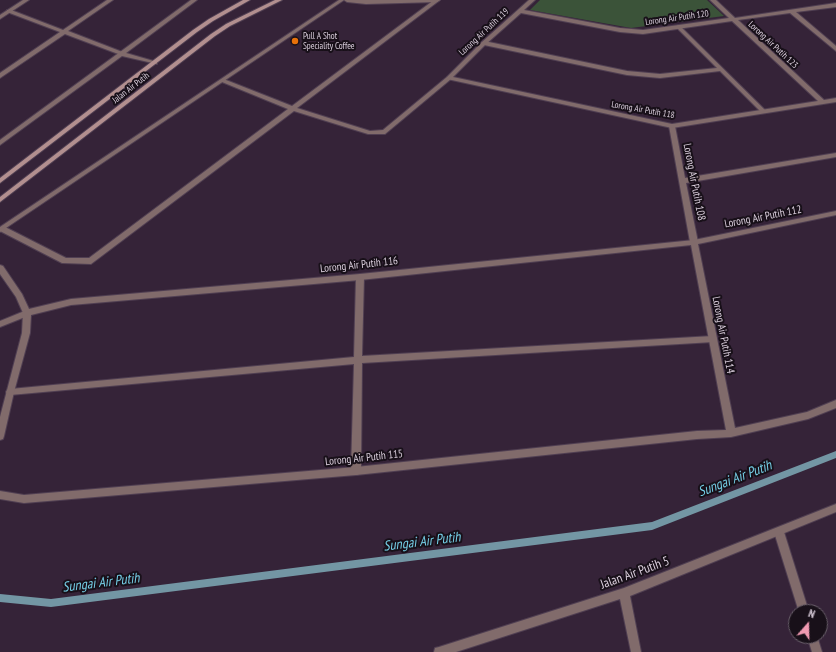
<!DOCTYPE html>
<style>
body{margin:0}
#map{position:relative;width:836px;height:652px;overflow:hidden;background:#352338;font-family:"PT Sans Narrow",sans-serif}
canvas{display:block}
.north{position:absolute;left:788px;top:604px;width:40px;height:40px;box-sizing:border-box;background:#181019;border:1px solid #665c67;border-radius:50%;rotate:20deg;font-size:11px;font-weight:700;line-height:16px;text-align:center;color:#dbcfdd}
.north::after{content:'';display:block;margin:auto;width:14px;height:18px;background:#f19ab2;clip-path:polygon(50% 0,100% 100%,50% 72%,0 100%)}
</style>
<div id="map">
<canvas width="836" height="652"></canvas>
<div class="north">N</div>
</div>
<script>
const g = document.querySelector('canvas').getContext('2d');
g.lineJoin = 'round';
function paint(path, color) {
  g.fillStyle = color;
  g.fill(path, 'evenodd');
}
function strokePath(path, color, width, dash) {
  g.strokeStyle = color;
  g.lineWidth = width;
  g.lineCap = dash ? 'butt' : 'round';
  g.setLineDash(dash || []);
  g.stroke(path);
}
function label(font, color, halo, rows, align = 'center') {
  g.font = font + ' "PT Sans Narrow",sans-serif';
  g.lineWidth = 4;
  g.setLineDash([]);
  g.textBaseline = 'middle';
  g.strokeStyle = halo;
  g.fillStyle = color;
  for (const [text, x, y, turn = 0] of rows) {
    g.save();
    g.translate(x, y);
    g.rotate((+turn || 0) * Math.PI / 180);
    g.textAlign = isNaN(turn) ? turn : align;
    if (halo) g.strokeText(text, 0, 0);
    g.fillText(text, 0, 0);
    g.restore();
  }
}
const green = new Path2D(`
 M540 0H707L724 16 631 28 530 10Z`);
const stream = new Path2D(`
 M836 451V458L652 530 51 607 0 602V594L51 599 652 522Z`);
const lane = new Path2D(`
 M107 0H113L68 31 125 53V55H121L65 34 0 78V73L60 32 7 12V10H11L63 30Z
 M434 0H440L297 108 370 131 383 130 447 77H451V79L385 134H368L294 111 91 264 62 263 0 231V227H5L66 258H89L288 109 222 82V80H226L292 106Z
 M679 25 766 111V113H762L720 71 660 78 627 75 484 45 481 43 484 41 627 71 660 74 717 68 677 28V26Z
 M672 124 675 126 685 178 836 153V157L686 183 698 242 694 244 690 242 669 126Z
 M360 274 364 277 362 356 713 336 716 337 717 339 716 341 713 342 362 363 361 471 359 474 356 475 353 474 351 471 354 364 10 395 7 394 6 392 7 390 10 389 354 357 356 277Z
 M27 310 30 311 31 313 30 315 0 327V321Z
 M779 527 782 529 784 532 809 612H799L774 532 776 529Z
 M807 636H817L822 652H812Z`);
const street = new Path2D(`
 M23 0H29L0 19V15Z
 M191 0H197L126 53 157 62V64L122 56 0 145V140Z
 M339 0H440L437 2 366 4 347 2 344 0 0 232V227Z
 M529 0H535L524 10 620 28 643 30 729 18 710 0H716L735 18 836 3V7L796 12 836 46V51L790 13 738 20 824 100 836 98V102L672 128 447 79V77L482 42ZM521 13 620 32 643 34 732 21 818 101 672 124 453 77 486 44Z
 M836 211V215L698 244 735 428 807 412 836 400V408L808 419 731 437 697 439 356 475 24 503 0 499V491L24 495 356 467 697 431 726 430 691 245 360 280 71 305 31 315 30 333 14 392 4 436 3 439 0 440V417L22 333 23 313 16 297 0 274V265L3 266 22 294 29 309 71 299 360 274 694 240Z
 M836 504V512L630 596 641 652H631L620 599 456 652H434L435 648 439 647 624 588Z`);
const secondary = new Path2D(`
 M243 0H250L213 21 197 32 0 183V178L193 30 209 19Z
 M275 0H282L230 26 215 36 0 202V197L211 34 226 24Z`);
const markers = [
 [295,41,4,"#e8710a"]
];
const farStreetnames = [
 ["Lorong Air Putih 120",677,18,-8],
 ["Lorong Air Putih 119",484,32,-43],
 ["Lorong Air Putih 123",773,45,43],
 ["Jalan Air Putih",131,88,-38],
 ["Lorong Air Putih 118",643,110,10]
];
const farPoinames = [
 ["Pull A Shot",303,36],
 ["Speciality Coffee",303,46]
];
const streetNames = [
 ["Lorong Air Putih 108",694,182,79],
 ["Lorong Air Putih 112",763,217,-11],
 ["Lorong Air Putih 116",359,265,-6],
 ["Lorong Air Putih 114",723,335,79],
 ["Lorong Air Putih 115",364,458,-6]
];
const nearStreetnames = [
 ["Jalan Air Putih 5",635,573,-20]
];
const nearWaternames = [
 ["Sungai Air Putih",735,479,-21],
 ["Sungai Air Putih",422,542,-7],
 ["Sungai Air Putih",101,583,-7]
];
paint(green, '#3b5339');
paint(stream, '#7396a4');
strokePath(lane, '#503f52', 2);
strokePath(street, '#503f52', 2);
strokePath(secondary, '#503f52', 2);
paint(lane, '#816b6b');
paint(street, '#816b6b');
paint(secondary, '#b28f8f');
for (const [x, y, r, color] of markers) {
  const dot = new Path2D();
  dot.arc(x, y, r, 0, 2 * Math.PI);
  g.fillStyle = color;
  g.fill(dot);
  strokePath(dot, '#181019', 1.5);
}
label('9px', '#dbcfdd', '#181019', farStreetnames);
label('9px', '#dbcfdd', '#181019', farPoinames, 'left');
label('11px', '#dbcfdd', '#181019', streetNames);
label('13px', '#dbcfdd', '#181019', nearStreetnames);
label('italic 14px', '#75cfe7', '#181019', nearWaternames);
</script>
